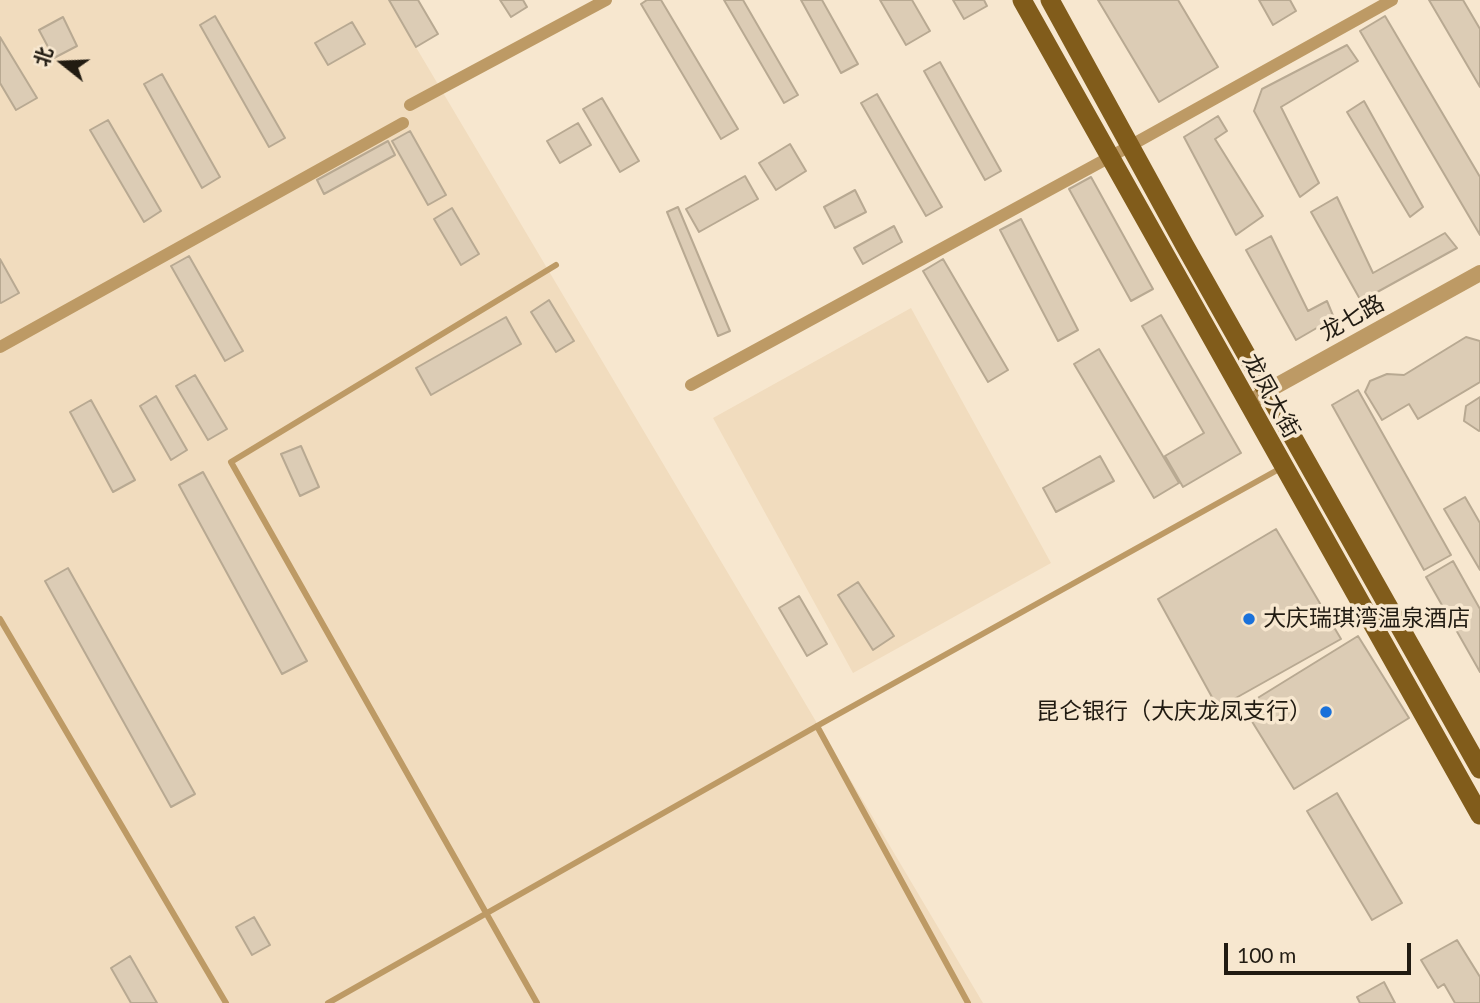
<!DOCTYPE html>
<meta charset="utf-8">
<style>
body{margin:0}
#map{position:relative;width:1480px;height:1003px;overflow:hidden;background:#f7e7cf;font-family:Lato,"Noto Sans SC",sans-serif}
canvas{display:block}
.north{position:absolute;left:28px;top:28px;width:70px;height:70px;-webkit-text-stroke:5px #f7e7cf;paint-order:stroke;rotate:288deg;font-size:19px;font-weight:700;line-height:28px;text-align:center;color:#211b12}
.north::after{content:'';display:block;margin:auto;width:24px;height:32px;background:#211b12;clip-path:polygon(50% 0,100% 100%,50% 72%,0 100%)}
.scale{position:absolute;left:1224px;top:943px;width:187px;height:32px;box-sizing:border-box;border:4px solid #211b12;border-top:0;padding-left:9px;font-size:21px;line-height:24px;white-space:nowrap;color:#211b12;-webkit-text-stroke:5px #f7e7cf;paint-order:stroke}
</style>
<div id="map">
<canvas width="1480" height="1003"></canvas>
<div class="north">北</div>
<div class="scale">100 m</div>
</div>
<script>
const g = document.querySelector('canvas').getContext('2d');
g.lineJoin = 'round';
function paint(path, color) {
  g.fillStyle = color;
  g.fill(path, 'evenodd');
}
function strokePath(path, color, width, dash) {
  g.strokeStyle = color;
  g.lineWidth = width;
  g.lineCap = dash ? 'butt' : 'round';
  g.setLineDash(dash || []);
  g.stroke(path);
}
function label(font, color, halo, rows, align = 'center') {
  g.font = font + ' Lato,"Noto Sans SC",sans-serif';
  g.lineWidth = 7;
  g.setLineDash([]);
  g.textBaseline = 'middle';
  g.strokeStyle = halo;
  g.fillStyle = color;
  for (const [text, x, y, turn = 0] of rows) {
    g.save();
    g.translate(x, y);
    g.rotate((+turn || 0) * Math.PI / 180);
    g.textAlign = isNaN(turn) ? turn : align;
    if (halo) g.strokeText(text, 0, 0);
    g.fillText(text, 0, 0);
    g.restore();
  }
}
const built = new Path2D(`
 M0 0H388L983 1003H0Z
 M911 308 1051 563 853 673 713 418Z`);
const building = new Path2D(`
 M389 0H418L438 34 416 47Z
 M500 0H523L527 7 511 17Z
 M647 0H661L738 129 721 139 641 4Z
 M724 0H743L798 95 784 103Z
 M801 0H822L858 64 841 73Z
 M880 0H912L930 31 906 45Z
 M953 0H984L987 6 964 19Z
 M1098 0H1178L1218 67 1159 102Z
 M1259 0H1290L1296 11 1273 25Z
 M1429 0H1463L1480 29V87Z
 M215 16 285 138 269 147 200 25Z
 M1385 16 1480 177V235L1360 31Z
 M63 17 77 46 54 58 39 30Z
 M352 22 365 44 328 65 315 43Z
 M0 37 37 98 16 110 0 83Z
 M1347 45 1358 61 1281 107 1319 183 1300 197 1254 111 1262 89Z
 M940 62 1001 171 985 180 924 71Z
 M162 74 220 177 202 188 144 84Z
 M877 94 942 207 926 216 861 103Z
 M602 98 639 161 620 172 583 109Z
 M1364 101 1423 207 1410 217 1347 112Z
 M1218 116 1227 131 1215 139 1263 216 1236 235 1184 137Z
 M108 120 161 211 144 222 90 130Z
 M578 123 591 145 560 163 547 141Z
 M410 131 446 195 428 205 392 141Z
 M388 141 395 155 324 194 317 180Z
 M790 144 806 171 776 190 759 163Z
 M745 176 758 199 699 232 686 209Z
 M1091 177 1153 289 1131 301 1069 189Z
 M855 190 866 212 835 228 824 207Z
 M1337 197 1373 273 1445 233 1457 248 1361 301 1311 212Z
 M678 207 730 331 718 336 667 212Z
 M452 208 479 254 461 265 434 219Z
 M1021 219 1078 330 1058 341 1000 230Z
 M894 226 902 242 863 264 854 248Z
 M1271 236 1308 311 1327 301 1334 318 1296 340 1246 250Z
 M189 256 243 351 225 361 171 266Z
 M0 259 19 293 1 303 0 302Z
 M943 259 1008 370 988 382 923 271Z
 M549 300 574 341 556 352 531 312Z
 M1161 315 1241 453 1183 487 1165 456 1204 433 1142 326Z
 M506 317 521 344 431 395 416 368Z
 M1466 337 1480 341V382L1418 419 1409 404 1382 420 1365 392 1370 381 1387 374 1404 375Z
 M1099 349 1179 483 1154 498 1074 364Z
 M195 375 227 429 208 440 176 386Z
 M1358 390 1451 555 1424 570 1332 405Z
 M156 396 187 450 171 460 140 406Z
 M1480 397V430L1479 431 1464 421 1466 406Z
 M91 400 135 480 113 492 70 412Z
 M301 446 319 487 300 496 281 454Z
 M1100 456 1114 481 1056 512 1043 488Z
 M203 472 307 661 282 674 179 485Z
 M1465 497 1480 523V570L1444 509Z
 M1276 529 1341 639 1218 708 1158 599Z
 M1453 561 1480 609V672L1426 577Z
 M68 568 195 794 171 807 45 581Z
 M858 582 894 636 873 650 838 595Z
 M799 596 827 644 807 656 779 608Z
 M1358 636 1409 718 1294 789 1243 707Z
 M1337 793 1402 903 1372 920 1307 811Z
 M254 917 270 945 252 955 236 927Z
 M1457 940 1480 977V1003H1455L1444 984 1438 988 1421 960Z
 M130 956 157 1003H131L111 968Z
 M1384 982 1395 1003H1360L1357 997Z`);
const service = new Path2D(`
 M0 619 226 1003
 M817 726 968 1003
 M328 1003 817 726 1281 468
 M537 1003 231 462 556 265`);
const minor = new Path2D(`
 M410 105 606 0
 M0 347 403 123
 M691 385 1110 157 1392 0`);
const tertiary = new Path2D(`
 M1248 405 1267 391 1480 273`);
const primary = new Path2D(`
 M1022 0 1480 815
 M1050 0 1185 246 1480 769`);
const markers = [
 [1249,619,7,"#1a71da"],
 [1326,712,7,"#1a71da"]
];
const streetNames = [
 ["龙七路",1352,318,-29],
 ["龙凤大街",1271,396,61]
];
const poiNames = [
 ["大庆瑞琪湾温泉酒店",1263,619],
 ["昆仑银行（大庆龙凤支行）",1312,712,"right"]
];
paint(built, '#f1dcbe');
paint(building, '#dcccb5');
strokePath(building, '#b8a992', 2);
strokePath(service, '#bd9a65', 6);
strokePath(minor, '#bd9a65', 12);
strokePath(tertiary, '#bd9a65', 16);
strokePath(primary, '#815c1b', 19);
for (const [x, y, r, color] of markers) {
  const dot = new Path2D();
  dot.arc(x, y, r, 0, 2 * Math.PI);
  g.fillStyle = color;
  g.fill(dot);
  strokePath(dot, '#f7e7cf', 2.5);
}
label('23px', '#211b12', '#f7e7cf', streetNames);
label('23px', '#211b12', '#f7e7cf', poiNames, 'left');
</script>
